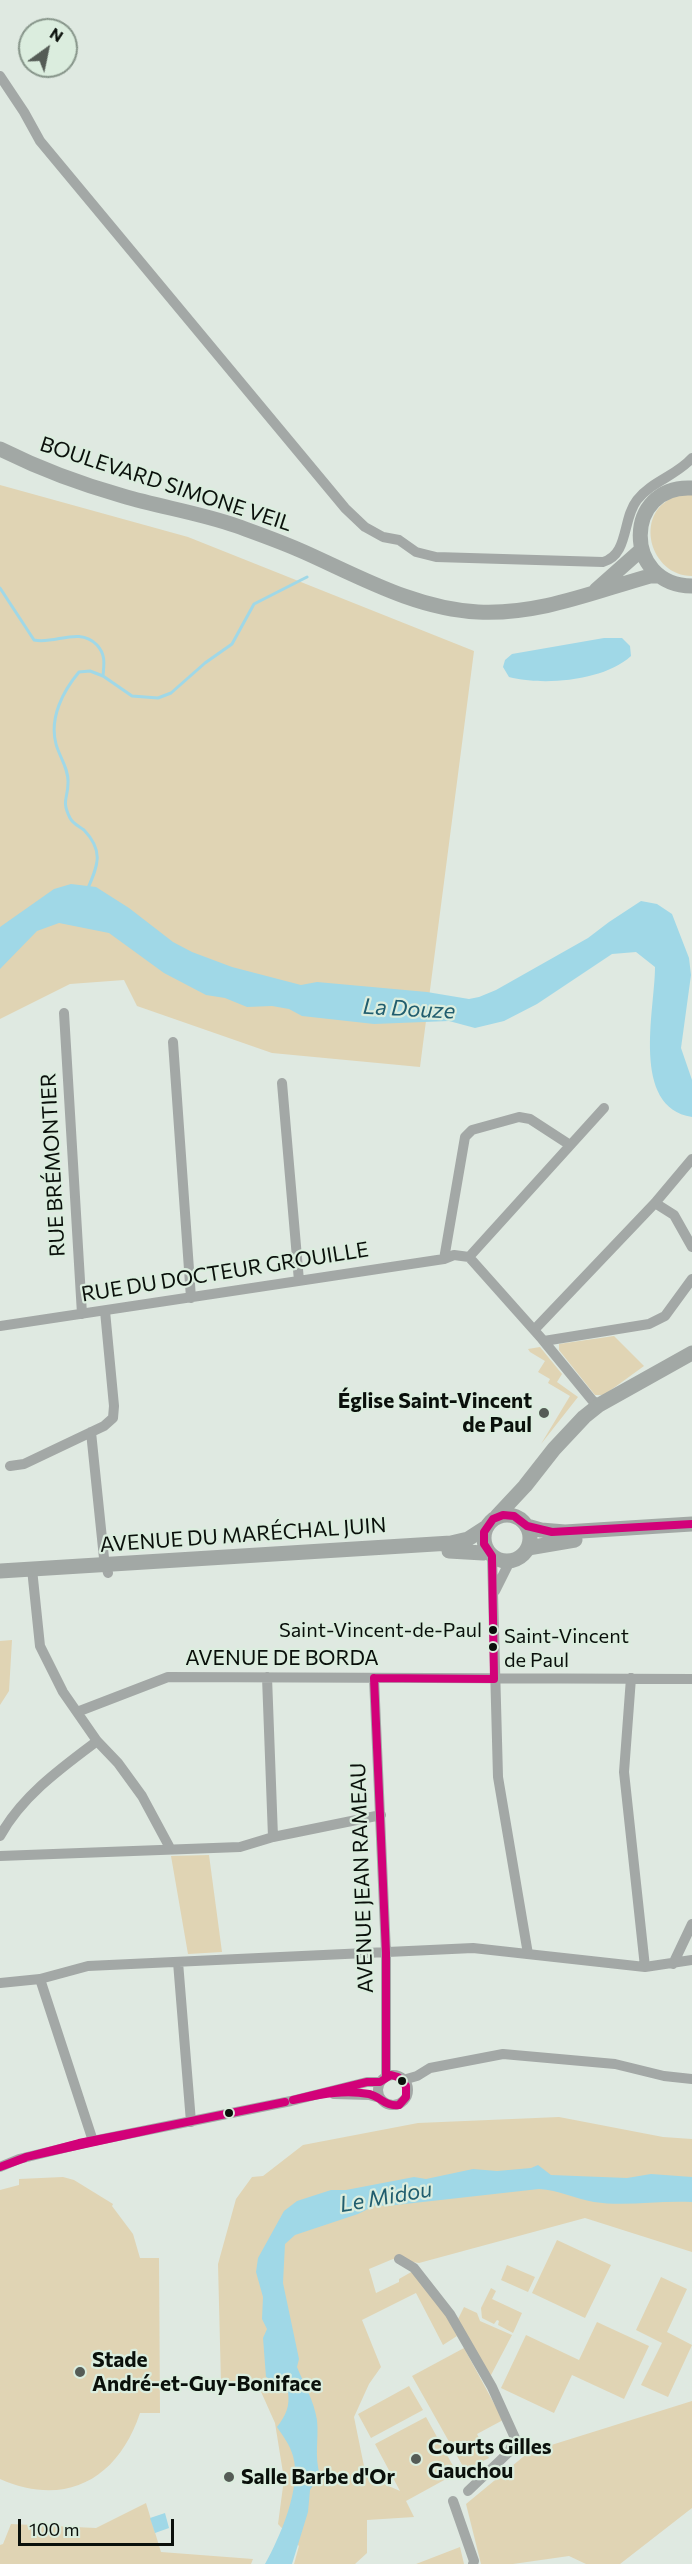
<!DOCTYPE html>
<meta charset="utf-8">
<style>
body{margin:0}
#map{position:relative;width:692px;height:2564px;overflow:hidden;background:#dfe9e1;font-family:Commissioner,sans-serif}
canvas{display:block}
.north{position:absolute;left:18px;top:18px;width:60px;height:60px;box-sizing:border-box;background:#dbedde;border:2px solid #87958a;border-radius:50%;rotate:33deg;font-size:16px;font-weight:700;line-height:24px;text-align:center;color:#0a100b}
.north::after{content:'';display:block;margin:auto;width:21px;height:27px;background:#555c56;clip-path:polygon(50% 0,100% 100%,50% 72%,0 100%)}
.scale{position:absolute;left:18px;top:2519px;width:156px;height:27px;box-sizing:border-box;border:3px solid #0a100b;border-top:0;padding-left:8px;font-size:18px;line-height:21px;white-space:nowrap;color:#0a100b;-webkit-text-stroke:4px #dbedde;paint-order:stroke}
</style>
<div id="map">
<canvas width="692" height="2564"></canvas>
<div class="north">N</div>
<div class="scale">100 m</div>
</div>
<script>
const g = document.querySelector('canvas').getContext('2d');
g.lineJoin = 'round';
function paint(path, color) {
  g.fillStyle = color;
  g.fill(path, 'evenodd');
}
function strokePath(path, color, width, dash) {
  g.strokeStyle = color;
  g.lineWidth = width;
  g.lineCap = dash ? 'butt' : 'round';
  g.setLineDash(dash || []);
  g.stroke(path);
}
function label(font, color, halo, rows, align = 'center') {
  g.font = font + ' Commissioner,sans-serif';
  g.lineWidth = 4.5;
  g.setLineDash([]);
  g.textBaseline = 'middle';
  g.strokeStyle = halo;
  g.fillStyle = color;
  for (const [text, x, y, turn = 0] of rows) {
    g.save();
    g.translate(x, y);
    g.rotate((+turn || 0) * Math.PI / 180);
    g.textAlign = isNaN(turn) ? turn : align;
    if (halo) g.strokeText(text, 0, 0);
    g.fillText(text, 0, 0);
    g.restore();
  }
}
const green = new Path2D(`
 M0 485 188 537 474 651 420 1067 272 1053 137 1006 124 980 70 984 0 1019Z
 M692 494V576C650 576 633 514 674 497 679 495 686 495 692 494Z
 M614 1336 644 1366 604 1395H595L559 1350V1344Z
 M540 1347 562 1374 557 1382 578 1397 541 1444 570 1396 548 1383 550 1379 538 1372 545 1361 530 1352 528 1349Z
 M12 1640 9 1691 0 1705V1641Z
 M209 1855 222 1952 188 1954 171 1856Z
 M559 2117 663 2137 692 2139V2252L585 2218 419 2263 393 2259 369 2269 376 2293 399 2282V2279L413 2271 447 2317 457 2336 443 2345 416 2293 362 2320 381 2367 369 2384 354 2417 366 2476 400 2491 375 2444 426 2417 457 2473 406 2501 414 2517 367 2520V2553L355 2564H294L299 2546 278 2524 284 2479 275 2423 258 2385 221 2383 218 2264 236 2199 252 2177 263 2176 303 2145 418 2123Z
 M63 2177 74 2180 113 2204 112 2206 133 2234 140 2258H159L160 2413H140C118 2479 66 2508 0 2479V2190L19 2185V2179Z
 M557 2240 611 2265 585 2318 532 2293Z
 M507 2265 535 2277 528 2292 501 2280Z
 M661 2277 687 2289 667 2332 692 2345 668 2397 641 2385 662 2343 636 2330Z
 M491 2288 496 2291 492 2299 522 2313 513 2333 498 2325 499 2321 497 2320 494 2324 482 2318 481 2308Z
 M464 2307 477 2313 480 2321 512 2335 491 2375H488L458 2319Z
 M597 2322 649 2346 624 2399 572 2375 554 2413 501 2388 526 2335 579 2360Z
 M464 2348 503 2420 477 2434 489 2458 465 2470 412 2376Z
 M409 2386 423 2410 371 2438 358 2414Z
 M692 2401V2508L620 2564H586L569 2556 513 2564H481L466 2504 529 2452Z
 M146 2503 161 2552 253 2559 251 2564H0V2545L3 2544 11 2524 96 2528Z
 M460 2547 464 2564H416Z`);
const water = new Path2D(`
 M604 638H622L630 646 631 656C604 681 543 686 509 677L503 667 505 660 512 654Z
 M71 884 96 887 129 908 173 942 192 952 232 967 301 985 317 982 427 992 469 999 479 997 496 990 588 938 609 922 641 901 657 904 672 914 689 958 691 975 681 1048 692 1080V1117C630 1107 655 1010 655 967L636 952 612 954 537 1004 504 1021 475 1028 449 1021 374 1024 302 1016 289 1009 272 1006 247 1007 225 998 206 995 164 973 109 933 59 923 37 931 0 969V927L54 889Z
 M538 2165 551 2175 627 2178 651 2174 692 2177V2202C659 2200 626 2207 594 2202 575 2199 559 2190 539 2189L387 2206 376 2205 358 2214 295 2235 285 2244 283 2283 299 2359 297 2367C304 2384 314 2401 317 2420 319 2439 314 2456 320 2475L310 2490 308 2512 292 2564H265C280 2537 302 2487 293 2456 290 2445 283 2436 277 2427 286 2415 290 2407 288 2391L266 2377 263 2338 267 2329 262 2319 263 2297 256 2272 258 2258 284 2211 297 2201 331 2190H346L414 2177 426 2179 473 2169 497 2171 531 2168Z
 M165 2513 169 2528 155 2533 150 2518Z`);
const stream = new Path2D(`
 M0 588 34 640C55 645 79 626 97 645 106 655 104 664 103 676
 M88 888C98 865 104 851 84 830 79 826 73 824 70 818 61 800 68 799 68 783 69 769 59 756 56 744 49 718 63 691 79 672L90 671 103 676 132 696 158 698 171 693 205 663 232 644 254 604 307 577`);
const street = new Path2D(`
 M0 76 24 112 40 141 345 508 365 527 383 537 399 540 416 552 436 557 603 562C629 555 622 519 637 500 652 481 676 476 692 458
 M64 1013 82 1314
 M173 1042 191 1298
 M282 1083 299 1281
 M655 1203 674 1215 692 1247
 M469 1257 604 1108
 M444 1259 465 1137 472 1130 519 1117 530 1119 570 1145
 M0 1326 444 1259 454 1255 469 1257 542 1339 592 1400 599 1405
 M534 1330 655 1203 692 1159
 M544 1341 649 1324 665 1316 692 1279
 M91 1432 104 1558 108 1573
 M10 1466 24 1464 104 1426 113 1418 114 1406 105 1311
 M492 1556 498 1777 528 1954
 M32 1569 40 1646 63 1692 97 1741 118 1763 142 1796 170 1848
 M495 1591 510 1561
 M267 1677 273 1837
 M374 1678 386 1953V2077
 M631 1678 624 1772 645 1967
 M77 1712 168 1677 692 1679
 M0 1836C22 1796 61 1768 97 1741
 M0 1856 240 1847 273 1837 381 1815
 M178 1962 191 2122
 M673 1964 692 1924
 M40 1979 93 2141
 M0 1983 40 1979 88 1966 473 1948 645 1967 692 1960
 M378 2090a15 15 0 1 1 30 0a15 15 0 1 1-30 0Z
 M403 2080 417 2076 430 2068 503 2054 615 2064 664 2076 692 2079
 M334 2094 369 2095 380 2098
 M0 2167 19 2159 93 2141 291 2101 367 2082H380
 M399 2259 414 2268 450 2314 492 2387 515 2438 509 2452 468 2491
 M453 2501 474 2561 473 2564`);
const secondary = new Path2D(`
 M0 449C40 469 80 484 123 496 160 507 200 513 237 526 259 534 282 542 304 552 360 577 416 609 478 612 539 615 593 592 650 576H660
 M692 488C624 484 622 585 692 586
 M596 590 641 550
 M484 1538a23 23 0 1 1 46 0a23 23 0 1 1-46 0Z
 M497 1516 525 1486 554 1449 584 1417 599 1405 692 1353
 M527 1526 541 1530 565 1532 692 1524
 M528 1548 575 1540
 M449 1551 483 1553 488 1551
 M0 1571 451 1543 468 1539 485 1528`);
const bus1 = new Path2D(`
 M374 1678 386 1953V2077
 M374 1678 494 1679
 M494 1679 492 1556 484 1544V1532L493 1519 503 1515 514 1516 527 1526 552 1532 692 1524
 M391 2075 398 2077 406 2086V2097L399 2105C386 2107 381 2097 369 2094 343 2089 318 2095 293 2100L367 2082H380Z
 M172 2125 285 2102
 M172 2125 285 2102
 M26 2157 25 2158 0 2167Z
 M26 2157 79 2143 172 2125
 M26 2157 172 2125`);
const markers = [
 [544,1413,6,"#555c56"],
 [493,1630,5,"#0a100b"],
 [493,1647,5,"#0a100b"],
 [402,2081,5,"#0a100b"],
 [229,2113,5,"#0a100b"],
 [80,2372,6,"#555c56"],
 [416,2459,6,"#555c56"],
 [229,2477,6,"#555c56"]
];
const busNames = [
 ["Saint-Vincent-de-Paul",482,1630],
 ["Saint-Vincent",504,1636,"left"],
 ["de Paul",504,1660,"left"]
];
const streetNames = [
 ["BOULEVARD SIMONE VEIL",166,484,18],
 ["RUE BRÉMONTIER",53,1165,-93],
 ["RUE DU DOCTEUR GROUILLE",225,1272,-9],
 ["AVENUE DU MARÉCHAL JUIN",243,1535,-4],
 ["AVENUE DE BORDA",282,1658],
 ["AVENUE JEAN RAMEAU",362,1878,-92]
];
const poiNames = [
 ["Église Saint-Vincent",532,1401,"right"],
 ["de Paul",532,1425,"right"],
 ["Stade",92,2360],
 ["André-et-Guy-Boniface",92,2384],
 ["Courts Gilles",428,2447],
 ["Gauchou",428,2471],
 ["Salle Barbe d'Or",241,2477]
];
const waterNames = [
 ["La Douze",409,1009,3],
 ["Le Midou",386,2197,-10]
];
paint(green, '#e0d4b4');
paint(water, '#a0d8e7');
strokePath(stream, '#a0d8e7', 3);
strokePath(street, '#a3a8a6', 10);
strokePath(secondary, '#a2a8a5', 15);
strokePath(bus1, '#d20179', 8);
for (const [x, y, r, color] of markers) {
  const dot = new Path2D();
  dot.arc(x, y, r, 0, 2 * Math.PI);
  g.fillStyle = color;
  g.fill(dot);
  strokePath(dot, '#dbedde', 2);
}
label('20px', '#0a100b', '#dbedde', busNames, 'right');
label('21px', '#0a100b', '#dbedde', streetNames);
label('bold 21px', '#0a100b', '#dbedde', poiNames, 'left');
label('italic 22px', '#205d6e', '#dbedde', waterNames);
</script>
